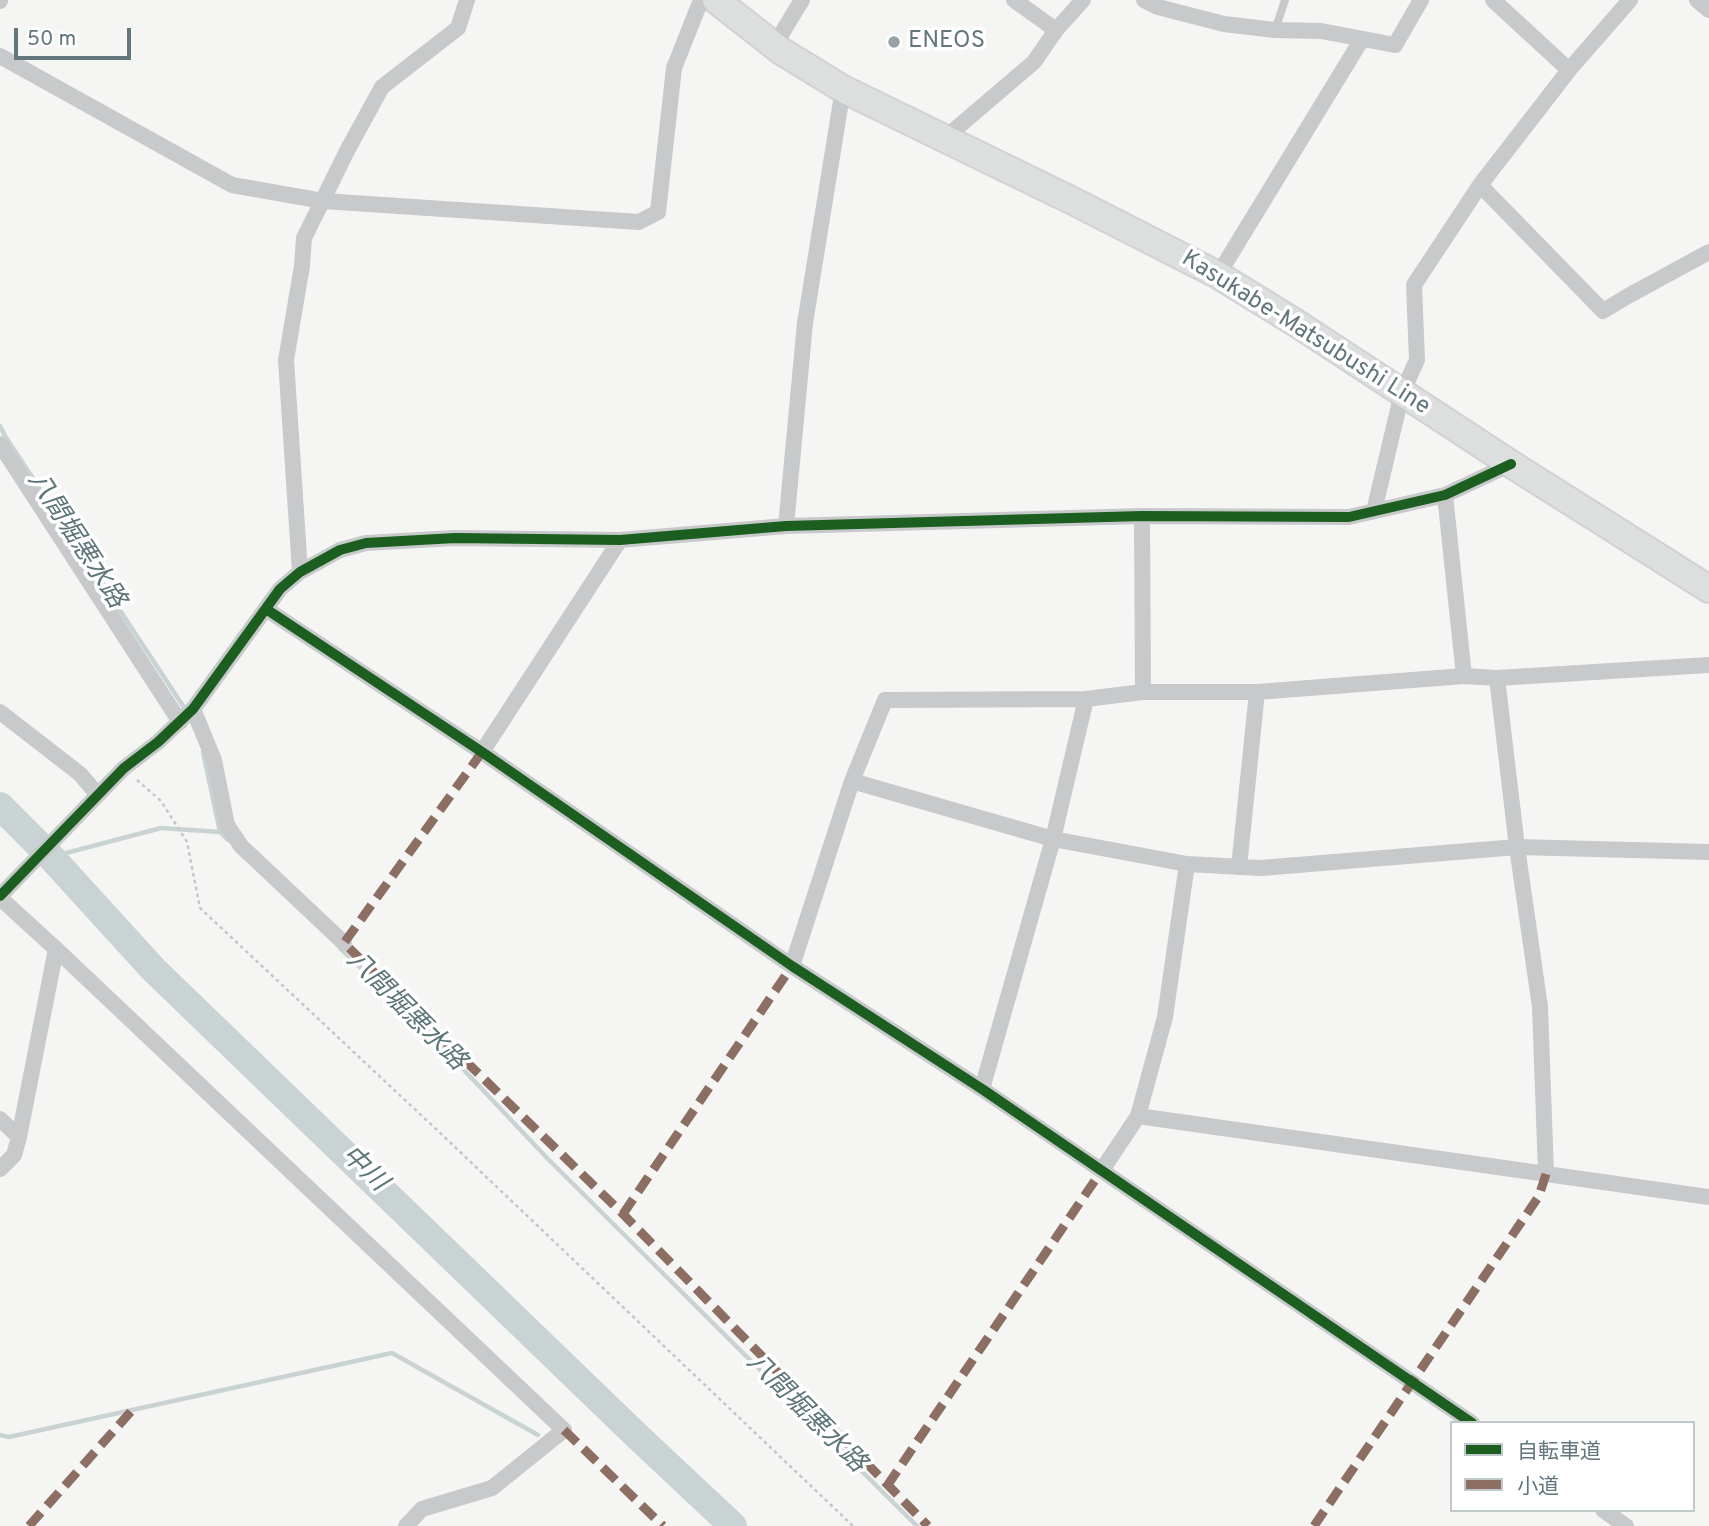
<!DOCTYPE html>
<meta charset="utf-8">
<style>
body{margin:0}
#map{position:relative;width:1709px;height:1526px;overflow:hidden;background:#f5f5f4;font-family:Overpass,"Noto Sans JP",sans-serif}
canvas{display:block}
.legend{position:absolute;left:1450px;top:1421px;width:245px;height:91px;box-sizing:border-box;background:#fff;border:2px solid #c1c8cb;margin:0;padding:9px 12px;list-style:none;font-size:21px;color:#63767c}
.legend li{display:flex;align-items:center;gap:14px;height:35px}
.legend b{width:35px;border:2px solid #c1c8cb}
.scale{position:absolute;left:14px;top:28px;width:117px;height:32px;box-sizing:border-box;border:4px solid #63767c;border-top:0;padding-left:9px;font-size:21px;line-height:24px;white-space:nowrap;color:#63767c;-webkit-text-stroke:5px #fff;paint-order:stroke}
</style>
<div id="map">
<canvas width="1709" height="1526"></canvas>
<ul class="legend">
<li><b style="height:9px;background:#1b5e20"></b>自転車道</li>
<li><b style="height:9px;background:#8d6e63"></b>小道</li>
</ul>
<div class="scale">50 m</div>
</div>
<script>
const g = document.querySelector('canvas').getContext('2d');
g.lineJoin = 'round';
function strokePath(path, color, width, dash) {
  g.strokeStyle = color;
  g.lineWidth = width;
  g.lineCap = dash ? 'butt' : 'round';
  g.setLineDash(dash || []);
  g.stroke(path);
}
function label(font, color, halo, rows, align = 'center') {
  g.font = font + ' Overpass,"Noto Sans JP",sans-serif';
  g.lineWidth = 7;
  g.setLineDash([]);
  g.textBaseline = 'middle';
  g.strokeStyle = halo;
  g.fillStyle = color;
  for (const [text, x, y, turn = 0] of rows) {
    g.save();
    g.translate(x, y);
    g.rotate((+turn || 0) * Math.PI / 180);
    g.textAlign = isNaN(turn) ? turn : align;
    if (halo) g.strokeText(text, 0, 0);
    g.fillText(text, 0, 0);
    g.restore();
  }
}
const stream = new Path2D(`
 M0 426 5 436 187 712
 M203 752 220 832 228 840
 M51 857 161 828 220 832
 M340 948 429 1033 547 1158 917 1526
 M0 1435 9 1437 392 1353 538 1435`);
const river = new Path2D(`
 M0 806 51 857 153 969 636 1435 733 1526`);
const path = new Path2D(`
 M137 780 161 801 187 842 200 908 437 1130 853 1526`);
const lane = new Path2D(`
 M1275 30 1285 0`);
const street = new Path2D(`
 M1014 0 1056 30
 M1144 0 1158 7 1224 24 1275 30 1321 31 1395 45 1421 0
 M1493 0 1569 70
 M1697 0 1709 10
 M0 1V0
 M774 46 802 0
 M0 56 232 185 323 201 639 222 658 212 674 68 701 0
 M945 138 1034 62 1056 30 1083 0
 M1480 185 1603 311 1628 296 1709 252
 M1218 275 1362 39
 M0 444 180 722
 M1445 495 1464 676
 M1374 511 1402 393 1417 360 1414 285 1480 185 1569 70 1630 0
 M1142 516 1143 692
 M786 526 805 323 843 89
 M300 572 286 360 302 266 304 238 348 149 382 87 458 28 467 0
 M266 609 482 752 792 966 982 1089 1472 1423
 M1497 678 1517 847 1540 1007 1546 1174
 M193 709 214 760 227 825 241 846 344 943
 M0 712 80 774 98 795
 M482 752 620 540
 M852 781 1053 839 1187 864 1261 868 1517 847 1709 852
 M1239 867 1257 692
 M0 896 124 768 158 742 193 709 280 589 300 572 340 550 366 543 455 538 620 540 786 526 1142 516 1349 517 1445 495 1511 464
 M0 898 56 949 564 1430 492 1488 422 1509 406 1526
 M792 966 852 781 885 700 1086 699 1143 692H1257L1464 676 1497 678 1709 665
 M982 1089 1053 839 1086 699
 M1138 1116 1709 1197
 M0 1119 19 1137
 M0 1169 14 1155 19 1137 56 949
 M1102 1170 1138 1116 1165 1017 1187 864
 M1603 1510 1626 1526`);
const primary = new Path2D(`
 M716 0 781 51 843 89 1075 202 1218 275 1296 323 1511 464 1709 589`);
const quiet = new Path2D(`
 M482 752 344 943 623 1214 928 1526
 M623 1214 792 966
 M564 1430 663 1526
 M887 1486 1102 1170
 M29 1526 134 1408
 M1314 1526 1539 1196 1546 1174`);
const cycleway = new Path2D(`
 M266 609 482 752 792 966 982 1089 1472 1423
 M0 896 124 768 158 742 193 709 280 589 300 572 340 550 366 543 455 538 620 540 786 526 1142 516 1349 517 1445 495 1511 464`);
const markers = [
 [894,42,7,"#96a2a6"]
];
const poiNames = [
 ["ENEOS",908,42]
];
const streetNames = [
 ["Kasukabe-Matsubushi Line",1305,334,32]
];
const waterNames = [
 ["八間堀悪水路",75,541,57],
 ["八間堀悪水路",405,1012,45],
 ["中川",363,1170,44],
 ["八間堀悪水路",805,1414,45]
];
strokePath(stream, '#c9d3d4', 4.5);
strokePath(river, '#c9d3d4', 28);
strokePath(primary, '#d1d2d2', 30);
strokePath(path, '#c5c6c7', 2.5, [3.5, 3.5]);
strokePath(lane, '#c7c9ca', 8);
strokePath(street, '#c7c9ca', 16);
strokePath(primary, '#dddede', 26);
strokePath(quiet, '#8d6e63', 9, [18, 9]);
strokePath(cycleway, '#1b5e20', 10);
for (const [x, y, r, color] of markers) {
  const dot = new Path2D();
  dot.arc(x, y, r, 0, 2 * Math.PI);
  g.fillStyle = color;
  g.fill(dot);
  strokePath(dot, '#fff', 2.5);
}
label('24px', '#63767c', '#fff', poiNames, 'left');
label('24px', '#63767c', '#fff', streetNames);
label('italic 26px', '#5e7578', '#fff', waterNames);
</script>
